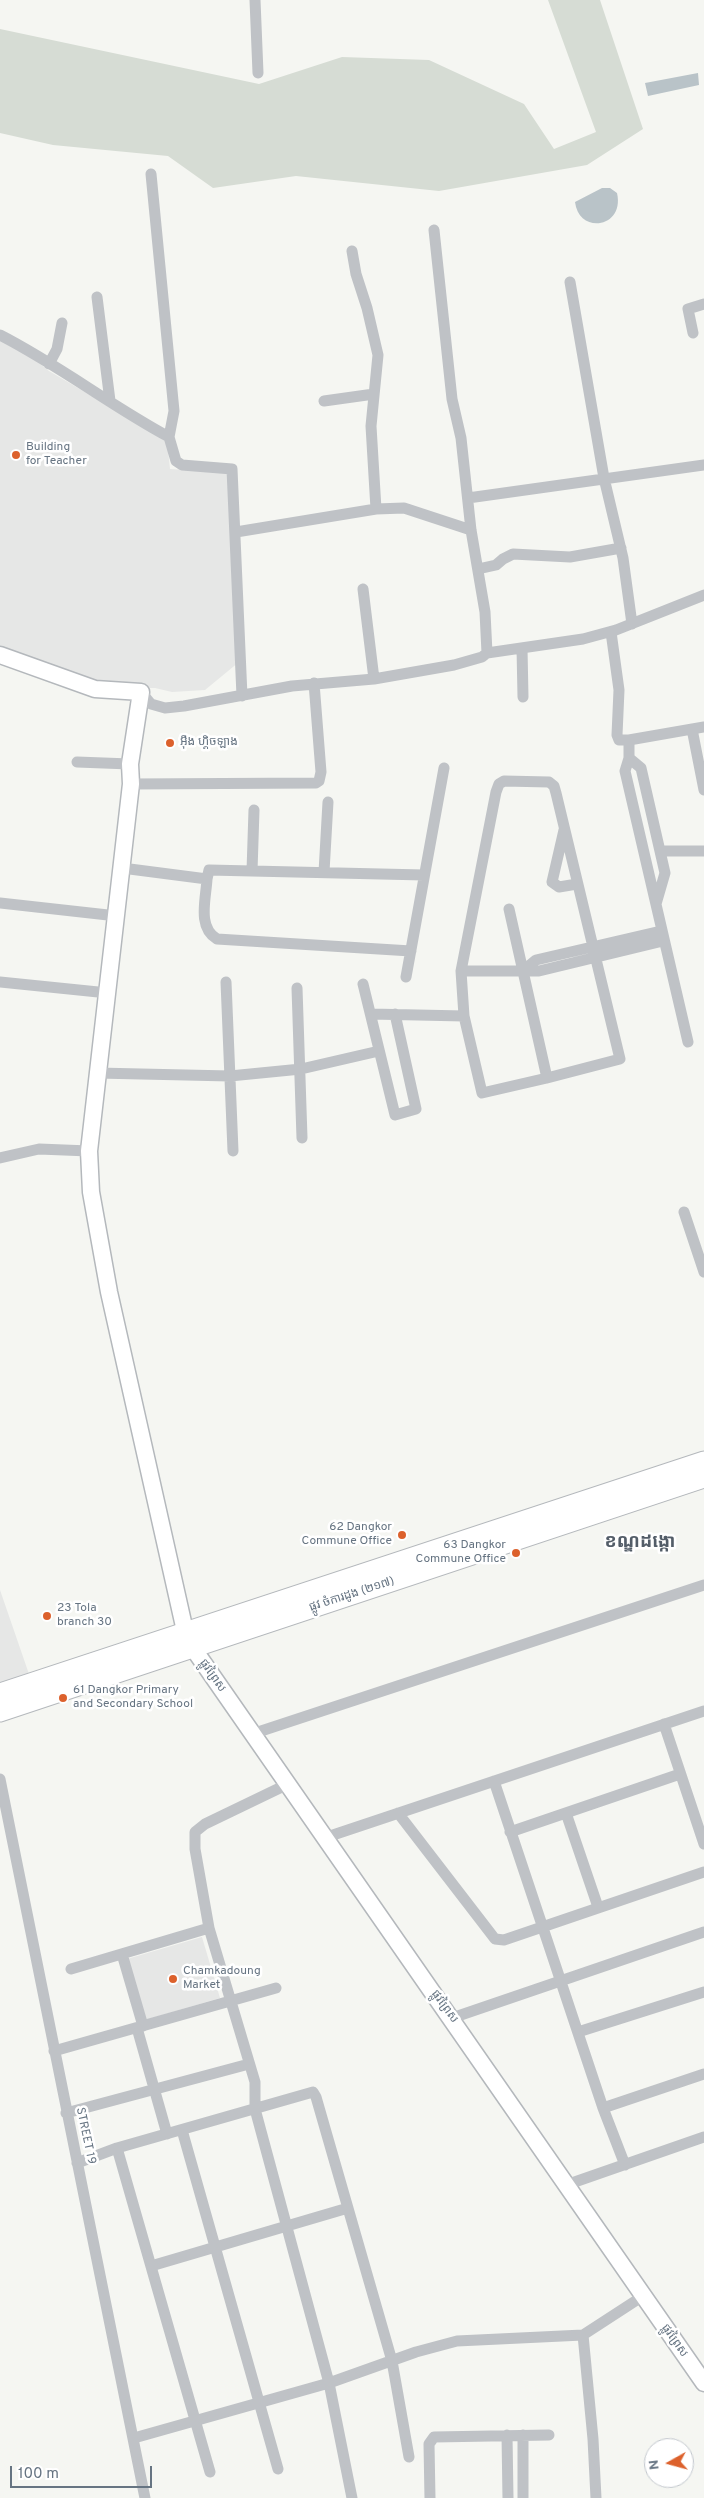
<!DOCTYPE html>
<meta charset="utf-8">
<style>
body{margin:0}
#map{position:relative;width:704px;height:2498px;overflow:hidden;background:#f5f6f2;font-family:Overpass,sans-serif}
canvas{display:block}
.north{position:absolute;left:644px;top:2438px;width:50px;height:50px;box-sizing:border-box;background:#fff;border:1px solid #c2c7cd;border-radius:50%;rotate:263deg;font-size:14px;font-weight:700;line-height:20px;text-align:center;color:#667482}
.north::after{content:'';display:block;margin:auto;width:18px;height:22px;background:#dc612c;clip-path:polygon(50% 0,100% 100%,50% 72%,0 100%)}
.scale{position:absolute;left:10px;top:2466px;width:142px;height:22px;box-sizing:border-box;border:2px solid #667482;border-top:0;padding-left:6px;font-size:15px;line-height:18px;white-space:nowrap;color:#667482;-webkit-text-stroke:4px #fff;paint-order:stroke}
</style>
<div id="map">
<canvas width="704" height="2498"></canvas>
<div class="north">N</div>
<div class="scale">100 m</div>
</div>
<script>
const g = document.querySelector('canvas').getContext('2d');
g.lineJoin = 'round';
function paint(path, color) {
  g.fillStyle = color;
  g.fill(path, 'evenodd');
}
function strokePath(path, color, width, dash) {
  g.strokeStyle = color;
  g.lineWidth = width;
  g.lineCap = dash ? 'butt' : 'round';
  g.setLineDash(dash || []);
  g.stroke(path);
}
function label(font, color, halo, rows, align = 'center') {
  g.font = font + ' Overpass,"Noto Sans Khmer",sans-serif';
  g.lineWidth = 5;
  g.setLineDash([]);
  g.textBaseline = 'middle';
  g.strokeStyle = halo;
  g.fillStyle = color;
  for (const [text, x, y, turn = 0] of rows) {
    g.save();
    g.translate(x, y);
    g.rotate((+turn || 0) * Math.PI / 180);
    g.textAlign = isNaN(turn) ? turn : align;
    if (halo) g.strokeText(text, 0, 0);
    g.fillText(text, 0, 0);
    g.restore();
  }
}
const built = new Path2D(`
 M0 340 24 351 49 371 167 440 170 469 231 473 239 662 205 690 172 692 155 688H113L0 649Z
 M0 1590 30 1677 0 1686Z
 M202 1937 220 1998 145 2020 127 1959Z`);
const green = new Path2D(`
 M548 0H600L643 129 587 165 439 191 296 176 213 188 168 156 53 145 0 133V29L259 84 342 57 429 60 524 104 554 149 596 132Z`);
const water = new Path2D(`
 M698 73 699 85 648 96 645 83Z
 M602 188H610L617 193C625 228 579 235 575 202Z`);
const street = new Path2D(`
 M255 0 258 73
 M151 174 174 411 169 437
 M434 230 452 399 461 438 471 530 485 612 487 653
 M352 251 356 274 367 308 378 355 371 426 376 509
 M570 282 604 478 623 558 632 624
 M97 297 110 401
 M693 333 688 309 704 304
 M0 335C59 365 111 406 169 437L176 461 182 465 232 469 242 696
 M49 364 57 349 62 323
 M324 401 374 394
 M468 498 704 465
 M236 532 376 509 404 508 471 530
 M478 569 496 565 503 559 513 554 570 557 621 548
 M363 589 374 679
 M611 632 619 690 617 735 619 740H629L704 727
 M522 648 523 697
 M141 692 151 704 165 708 184 706 292 686 374 679 454 665 482 657 487 653 583 639 616 630 704 595
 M692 729 704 790
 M629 740V758L625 771 688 1042
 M629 758 641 768 665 873 656 904
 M77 762 130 764
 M131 784 316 783 319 781 321 772 314 683
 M564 830 552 882 559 887 577 884
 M661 851H704
 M122 868 207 879 209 870 424 875
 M252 871 254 810
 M324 872 328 802
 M207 879C206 899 197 927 217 939L411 951
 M0 903 117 916
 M509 909 547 1078 482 1093 464 1016 461 971 496 792 499 784 504 781 549 782 554 786 556 793 620 1059 547 1078
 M524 970 536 960 661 931
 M461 971H539L663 941
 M406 977 444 768
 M0 982 108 993
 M226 982 233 1151
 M363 984 395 1115 416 1109 395 1014
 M297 988 302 1138
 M371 1014 464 1016
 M97 1073 230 1076 301 1069 379 1051
 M0 1158 39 1149 89 1151
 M684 1212 704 1272
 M664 1724 704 1844
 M252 1734 704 1585
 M0 1779 145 2498
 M494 1781 603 2108 625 2165
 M288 1784 205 1824 195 1832V1849L209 1928 255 2082V2109L329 2383 352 2498
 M398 1813 495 1939 504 1940 704 1872
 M566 1813 598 1907
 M510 1832 680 1774
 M324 1838 704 1711
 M122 1954 143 2026
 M71 1969 209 1928
 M452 2018 704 1932
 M137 2028 167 2134
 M578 2032 704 1992
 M54 2051 276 1988
 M603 2108 704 2074
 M66 2113 249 2064
 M182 2130 278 2469
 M117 2148 210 2472
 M77 2163 117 2148 313 2092 316 2097 392 2361 409 2457
 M566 2185 704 2137
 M151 2266 348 2208
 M507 2435 508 2498
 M523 2435V2498
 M134 2438 329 2383 416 2352 457 2341 583 2335
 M430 2498 429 2444 434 2437 549 2435
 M596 2498 593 2439 583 2335 643 2296`);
const secondary = new Path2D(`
 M0 655 95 689 141 692 130 764 131 784 89 1151 91 1192 109 1292 185 1631 193 1648 704 2383`);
const primary = new Path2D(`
 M0 1693 704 1461
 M0 1712 704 1478`);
const markers = [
 [16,455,5,"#dc612c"],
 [170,743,5,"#dc612c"],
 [402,1535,5,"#dc612c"],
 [516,1553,5,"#dc612c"],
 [47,1616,5,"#dc612c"],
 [63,1698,5,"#dc612c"],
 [173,1979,5,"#dc612c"]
];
const poiNames = [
 ["Building",26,448],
 ["for Teacher",26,462],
 ["អ៊ឹង ហ្គិចឡាង",180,743],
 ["62 Dangkor",392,1528,"right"],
 ["Commune Office",392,1542,"right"],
 ["63 Dangkor",506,1546,"right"],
 ["Commune Office",506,1560,"right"],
 ["23 Tola",57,1609],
 ["branch 30",57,1623],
 ["61 Dangkor Primary",73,1691],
 ["and Secondary School",73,1705],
 ["Chamkadoung",183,1972],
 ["Market",183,1986]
];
const streetNames = [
 ["ផ្លូវ ចំការដូង (២១៧)",352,1595,-18],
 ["ផ្លូវព្រៃស",212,1676,55],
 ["ផ្លូវព្រៃស",444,2007,54],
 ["STREET 19",85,2136,78],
 ["ផ្លូវព្រៃស",674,2341,55]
];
const districtNames = [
 ["ខណ្ឌដង្កោ",640,1543]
];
paint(built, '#e6e7e6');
paint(green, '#d6dcd4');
paint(water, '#b9c3c8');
strokePath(secondary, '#b4b8bc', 19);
strokePath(primary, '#b4b8bc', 21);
strokePath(street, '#bfc2c6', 11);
strokePath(secondary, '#fff', 16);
strokePath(primary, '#fff', 19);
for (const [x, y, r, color] of markers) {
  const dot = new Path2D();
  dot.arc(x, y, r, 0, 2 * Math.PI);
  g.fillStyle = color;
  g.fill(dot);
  strokePath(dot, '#fff', 2);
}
label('12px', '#667482', '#fff', poiNames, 'left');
label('12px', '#667482', '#fff', streetNames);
label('bold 18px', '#535d68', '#fff', districtNames);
</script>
